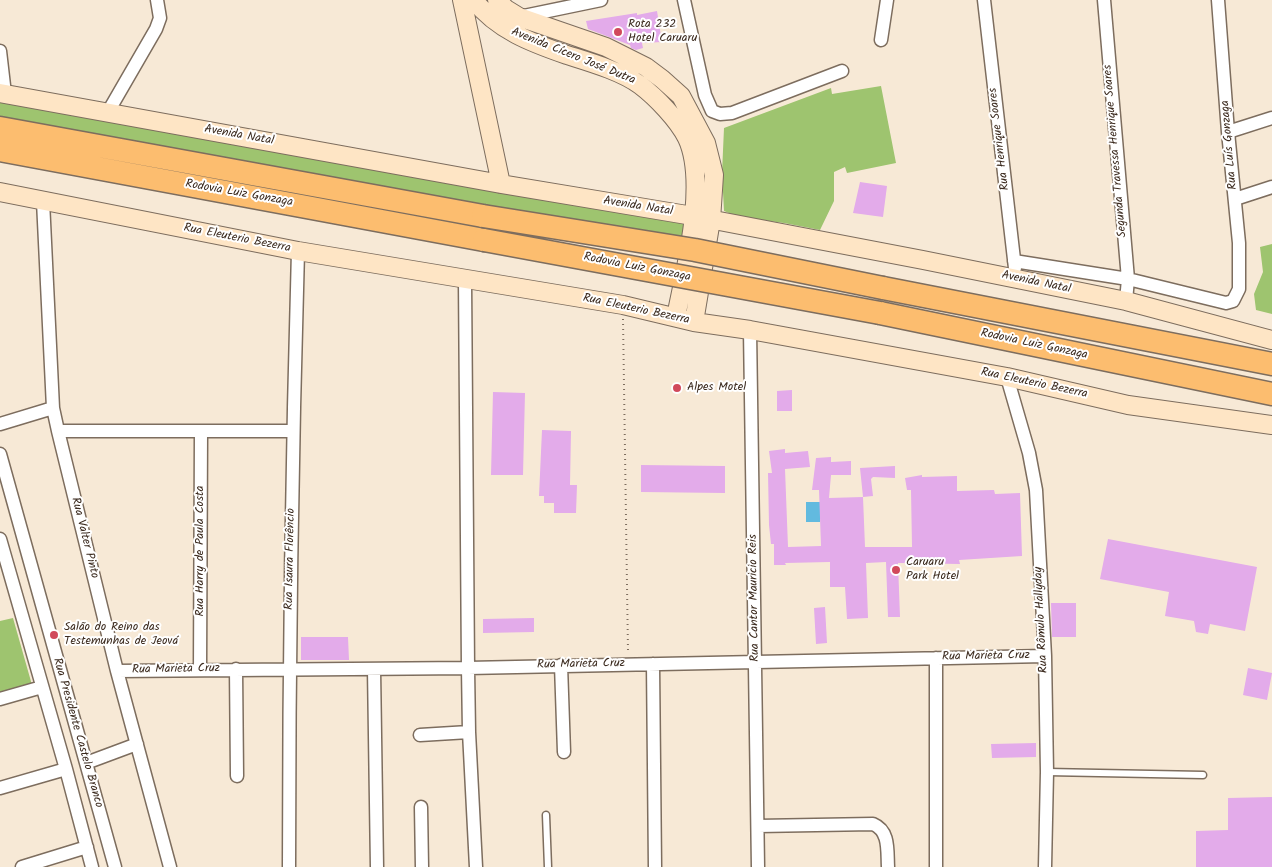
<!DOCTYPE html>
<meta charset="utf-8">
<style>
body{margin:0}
canvas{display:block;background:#f7e9d6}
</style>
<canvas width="1272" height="867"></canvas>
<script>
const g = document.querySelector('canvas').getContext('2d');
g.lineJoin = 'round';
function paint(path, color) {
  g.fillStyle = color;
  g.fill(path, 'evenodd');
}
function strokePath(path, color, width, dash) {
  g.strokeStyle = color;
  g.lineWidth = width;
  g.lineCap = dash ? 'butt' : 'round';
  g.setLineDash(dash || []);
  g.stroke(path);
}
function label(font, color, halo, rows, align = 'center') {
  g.font = font + ' Kalam,sans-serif';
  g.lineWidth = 4;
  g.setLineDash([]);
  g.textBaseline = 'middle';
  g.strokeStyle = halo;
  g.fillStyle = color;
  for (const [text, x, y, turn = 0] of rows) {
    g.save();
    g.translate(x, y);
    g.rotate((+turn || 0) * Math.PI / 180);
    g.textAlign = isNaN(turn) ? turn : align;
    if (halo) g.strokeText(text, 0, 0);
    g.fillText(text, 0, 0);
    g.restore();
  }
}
const green = new Path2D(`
 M881 86 896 163 847 173 845 167 834 172V201L820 230 784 223 739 217 724 211 722 173 724 128 831 88 832 94Z
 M0 97 685 221 683 251 0 121Z
 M1272 244V314L1256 310 1254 294 1263 272 1260 247Z
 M13 618 32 685 0 694V621Z`);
const water = new Path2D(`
 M806 502H820V522H806Z`);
const building = new Path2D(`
 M657 11 662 42 642 43 643 48 636 50 631 48 630 45 588 29 586 21 637 13V15Z
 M860 182 887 186 883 217 853 213Z
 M792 390V411H777V391Z
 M493 392 525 393 523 475H491Z
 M542 430 571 431 570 485H577L576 513H554V503H544V496H539Z
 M785 449V453L808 451 810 467 785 469 788 547 821 546 819 490H812L816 458 831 457V462L851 461V475H831L829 498 863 497 860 468 895 466V478L873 477 871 479 873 496 863 497 865 547H912L911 490H907L905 478 922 475V477L957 476V491L994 490 995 494 1020 493 1022 556 959 560 960 564 898 563 900 617H888L886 562 866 563 868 618 847 619 845 587H830V562L785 563 786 565H774V544H771L769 525 768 473H772L769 451Z
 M641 465 725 466V493L641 492Z
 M1108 539 1257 567 1245 631 1210 624 1208 634 1196 632 1194 621 1165 616 1169 592 1100 579Z
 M1051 603H1076V637H1052Z
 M825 607 827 643 816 644 814 608Z
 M534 618V632L483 633V619Z
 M301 637H348L349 660H301Z
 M1248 668 1272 673 1267 700 1243 695Z
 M1036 743V757L992 758 991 744Z
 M1272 797V867H1196V831L1228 830V798Z`);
const path = new Path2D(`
 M623 319 628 652`);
const lane = new Path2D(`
 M1047 772 1203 775
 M546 815 548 867`);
const street = new Path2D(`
 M684 0 705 95 712 111 720 114 732 113 842 71
 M984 0 1015 268
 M1104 0 1128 279 1126 301
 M519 17 601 0
 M881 40 887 0
 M0 51 5 94
 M108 112 156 29 160 18 157 0
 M1228 132 1272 118
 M1235 199 1272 187
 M43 201 53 408 58 431 117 671 170 867
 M1014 261 1128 279 1226 303 1233 301 1239 289V243L1228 132 1218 0
 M465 280 468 668 469 732 476 867
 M750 330 758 867
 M1007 377 1029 453 1036 490 1045 656 1047 772 1045 867
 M0 424 53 408
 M58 431H293
 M0 454 115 867
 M0 539 66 769 92 867
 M653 664 655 867
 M561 665 564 752
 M236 669 237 776
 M374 669 377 867
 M200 670 201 432
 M117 671 468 668 1045 656
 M0 699 42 687
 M420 735 469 732
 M86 763 137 744
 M0 788 66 769
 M421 807 422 867
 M758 826 873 824C890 831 887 851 888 867
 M22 867 87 847
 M289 867C289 662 292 456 298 251
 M936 867V658`);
const secondary = new Path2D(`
 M462 0 501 184
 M474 0C497 30 532 43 567 55 589 62 621 71 640 85 656 97 678 120 687 138 708 183 685 270 676 317
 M497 0 506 9 519 17 606 47 646 67 662 79 681 96 706 143 714 175 711 220 694 322
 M0 93 501 184 693 216 923 260 1126 301 1272 340
 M0 192 298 251 623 305 694 322 750 330 1007 377 1128 405 1272 425`);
const highway = new Path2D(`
 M0 128 483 216
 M0 150 484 240
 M883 288 1272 364
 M880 313 1272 394`);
const highwayBridge = new Path2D(`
 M483 216 695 250 883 288
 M484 240 880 313`);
const markers = [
 [618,32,5,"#d1495b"],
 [677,388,5,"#d1495b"],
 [896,570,5,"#d1495b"],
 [54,635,5,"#d1495b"]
];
const poiNames = [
 ["Rota 232",628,25],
 ["Hotel Caruaru",628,39],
 ["Alpes Motel",687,388],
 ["Caruaru",906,563],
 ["Park Hotel",906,577],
 ["Salão do Reino das",64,628],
 ["Testemunhas de Jeová",64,642]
];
const streetNames = [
 ["Avenida Cícero José Dutra",573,57,22],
 ["Avenida Natal",239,136,10],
 ["Rua Henrique Soares",1000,139,-97],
 ["Rua Luís Gonzaga",1230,145,-95],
 ["Segunda Travessa Henrique Soares",1116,151,-95],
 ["Rodovia Luiz Gonzaga",239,194,10],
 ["Avenida Natal",638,207,9],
 ["Rua Eleuterio Bezerra",237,239,11],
 ["Rodovia Luiz Gonzaga",637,268,11],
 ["Avenida Natal",1036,283,12],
 ["Rua Eleuterio Bezerra",636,310,12],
 ["Rodovia Luiz Gonzaga",1034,345,12],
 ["Rua Eleuterio Bezerra",1034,384,12],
 ["Rua Valter Pinto",84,538,76],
 ["Rua Harry de Paula Costa",201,551,-90],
 ["Rua Isaura Florêncio",291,559,-89],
 ["Rua Cantor Mauricio Reis",755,598,-91],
 ["Rua Rômulo Hallyday",1042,620,-93],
 ["Rua Marieta Cruz",986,657,-1],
 ["Rua Marieta Cruz",581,665,-1],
 ["Rua Marieta Cruz",176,670,-1],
 ["Rua Presidente Castelo Branco",77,733,74]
];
paint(green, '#9ec46f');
paint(water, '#62badf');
paint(building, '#e3abea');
strokePath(lane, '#7d6d5e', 9);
strokePath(street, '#7d6d5e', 15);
strokePath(secondary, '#7d6d5e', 20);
strokePath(highway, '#7d6d5e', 25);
strokePath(path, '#7d6d5e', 2, [1, 4]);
strokePath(lane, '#fff', 6);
strokePath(street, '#fff', 12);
strokePath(secondary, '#fee5c5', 18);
strokePath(highway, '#fcbd6f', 22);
strokePath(highwayBridge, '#7d6d5e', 25, []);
strokePath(highwayBridge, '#fcbd6f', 22);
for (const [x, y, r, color] of markers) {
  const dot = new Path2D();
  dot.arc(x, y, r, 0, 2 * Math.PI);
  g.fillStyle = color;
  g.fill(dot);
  strokePath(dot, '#fff', 2);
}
label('12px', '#3b2a1e', '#fff', poiNames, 'left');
label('12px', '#3b2a1e', '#fff', streetNames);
</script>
